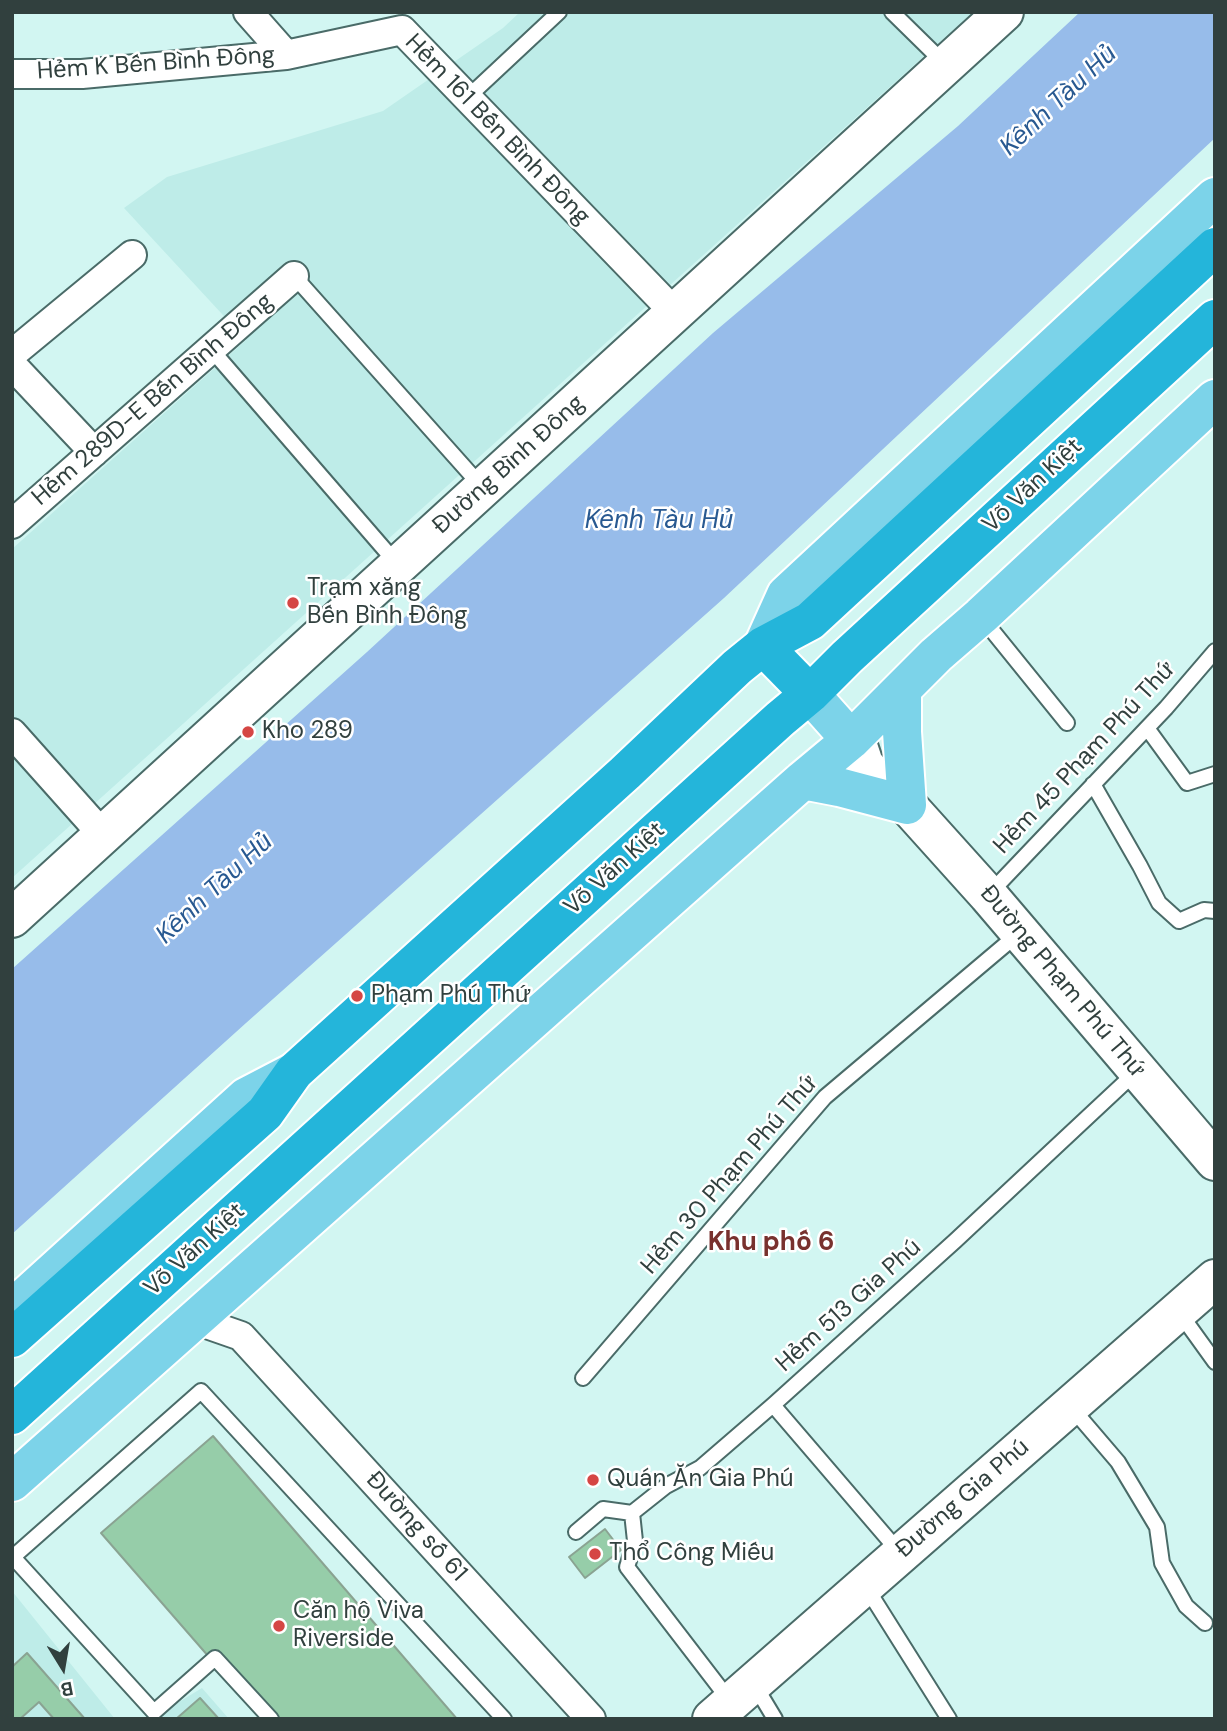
<!DOCTYPE html>
<meta charset="utf-8">
<style>
body{margin:0}
#map{position:relative;width:1227px;height:1731px;overflow:hidden;background:#d2f6f2;font-family:"DM Sans",sans-serif}
canvas{display:block}
.frame{position:absolute;inset:0;border:14px solid #31403e;pointer-events:none}
.north{position:absolute;left:28px;top:1633px;width:70px;height:70px;-webkit-text-stroke:5px #fff;paint-order:stroke;rotate:169deg;font-size:19px;font-weight:700;line-height:28px;text-align:center;color:#31403e}
.north::after{content:'';display:block;margin:auto;width:24px;height:32px;background:#31403e;clip-path:polygon(50% 0,100% 100%,50% 72%,0 100%)}
</style>
<div id="map">
<canvas width="1227" height="1731"></canvas>
<div class="frame"></div>
<div class="north">B</div>
</div>
<script>
const g = document.querySelector('canvas').getContext('2d');
g.lineJoin = 'round';
function paint(path, color) {
  g.fillStyle = color;
  g.fill(path, 'evenodd');
}
function strokePath(path, color, width, dash) {
  g.strokeStyle = color;
  g.lineWidth = width;
  g.lineCap = dash ? 'butt' : 'round';
  g.setLineDash(dash || []);
  g.stroke(path);
}
function label(font, color, halo, rows, align = 'center') {
  g.font = font + ' "DM Sans",sans-serif';
  g.lineWidth = 5;
  g.setLineDash([]);
  g.textBaseline = 'middle';
  g.strokeStyle = halo;
  g.fillStyle = color;
  for (const [text, x, y, turn = 0] of rows) {
    g.save();
    g.translate(x, y);
    g.rotate((+turn || 0) * Math.PI / 180);
    g.textAlign = isNaN(turn) ? turn : align;
    if (halo) g.strokeText(text, 0, 0);
    g.fillText(text, 0, 0);
    g.restore();
  }
}
const built = new Path2D(`
 M520 12H973L12 878V549L246 340 124 208 167 177 383 111 503 28Z
 M12 1591 115 1719H12Z
 M202 1688 229 1719H151Z`);
const water = new Path2D(`
 M1080 12H1215V138L724 598 246 1023 12 1234V969L367 652 713 333 958 126Z`);
const building = new Path2D(`
 M213 1436 457 1719H263L101 1533Z
 M605 1529 621 1550 585 1578 569 1557Z
 M27 1653 85 1719H54L39 1702 20 1719H12V1667Z
 M200 1698 219 1719H176Z`);
const lane = new Path2D(`
 M892 12 945 64
 M467 98 559 12
 M294 276 482 487
 M211 349 398 565
 M982 618 1067 723
 M1147 728 1187 783 1215 774
 M1093 784 1140 866 1159 903 1179 921 1204 910 1215 911
 M989 894 1166 708 1215 651
 M1179 1312 1215 1362
 M583 1378 825 1097 1018 934
 M773 1405 900 1553
 M1071 1407 1118 1462 1157 1527 1162 1563 1186 1606 1205 1623
 M632 1513 666 1486 700 1468 773 1405 955 1241 1137 1071
 M576 1532 603 1509 632 1513 635 1541 627 1567 730 1701
 M12 1556 154 1712 215 1658 271 1719
 M13 1557 201 1391 504 1719
 M866 1587 949 1719
 M754 1684 775 1719`);
const street = new Path2D(`
 M286 55 402 30 675 313
 M12 74H82L286 55 248 12
 M12 354 132 255
 M12 365 94 452
 M12 524 294 276
 M12 733 103 835
 M195 1320 241 1336 591 1719`);
const secondary = new Path2D(`
 M851 740 859 749 864 764 891 797 907 805 988 895 1215 1161
 M12 918 1004 12
 M712 1719 1215 1279`);
const primary = new Path2D(`
 M763 646 786 595 1215 197
 M810 694 851 740
 M803 780 839 787 907 805 902 732V690
 M12 1309 246 1097 294 1072
 M12 1482 803 780 851 740 936 655 981 616 1215 399`);
const highway = new Path2D(`
 M763 646 810 694
 M12 1338 265 1113 294 1072 625 773 737 667 763 646 810 621 1215 247
 M12 1415 780 719 810 694 847 657 1215 319`);
const markers = [
 [293,603,7,"#d54644"],
 [248,732,7,"#d54644"],
 [357,996,7,"#d54644"],
 [593,1480,7,"#d54644"],
 [595,1554,7,"#d54644"],
 [279,1626,7,"#d54644"]
];
const streetNames = [
 ["Hẻm K Bến Bình Đông",156,64,-4],
 ["Hẻm 161 Bến Bình Đông",497,130,46],
 ["Hẻm 289D-E Bến Bình Đông",153,400,-41],
 ["Đường Bình Đông",509,465,-42],
 ["Võ Văn Kiệt",1033,486,-43],
 ["Hẻm 45 Phạm Phú Thứ",1085,758,-47],
 ["Võ Văn Kiệt",615,869,-42],
 ["Đường Phạm Phú Thứ",1062,982,50],
 ["Hẻm 30 Phạm Phú Thứ",730,1175,-49],
 ["Võ Văn Kiệt",195,1250,-42],
 ["Hẻm 513 Gia Phú",849,1306,-42],
 ["Đường Gia Phú",963,1499,-41],
 ["Đường số 61",416,1527,48]
];
const poiNames = [
 ["Trạm xăng",307,589],
 ["Bến Bình Đông",307,617],
 ["Kho 289",262,732],
 ["Phạm Phú Thứ",371,996],
 ["Quán Ăn Gia Phú",607,1480],
 ["Thổ Công Miếu",609,1554],
 ["Căn hộ Viva",293,1612],
 ["Riverside",293,1640]
];
const waterNames = [
 ["Kênh Tàu Hủ",1059,101,-43],
 ["Kênh Tàu Hủ",659,521],
 ["Kênh Tàu Hủ",215,889,-43]
];
const neighbourhoodNames = [
 ["Khu phố 6",771,1243]
];
paint(built, '#beece8');
paint(water, '#97bcea');
paint(building, '#96cda9');
strokePath(building, '#8aa392', 2);
strokePath(lane, '#4a6b68', 18);
strokePath(street, '#4a6b68', 32);
strokePath(secondary, '#4a6b68', 42);
strokePath(primary, '#fff', 42);
strokePath(highway, '#fff', 42);
strokePath(lane, '#fff', 14);
strokePath(street, '#fff', 28);
strokePath(secondary, '#fff', 38);
strokePath(primary, '#7cd3e9', 38);
strokePath(highway, '#24b5da', 38);
for (const [x, y, r, color] of markers) {
  const dot = new Path2D();
  dot.arc(x, y, r, 0, 2 * Math.PI);
  g.fillStyle = color;
  g.fill(dot);
  strokePath(dot, '#fff', 2.5);
}
label('24px', '#31403e', '#fff', streetNames);
label('24px', '#31403e', '#fff', poiNames, 'left');
label('italic 26px', '#285991', '#fff', waterNames);
label('bold 26px', '#78312e', '#fff', neighbourhoodNames);
</script>
